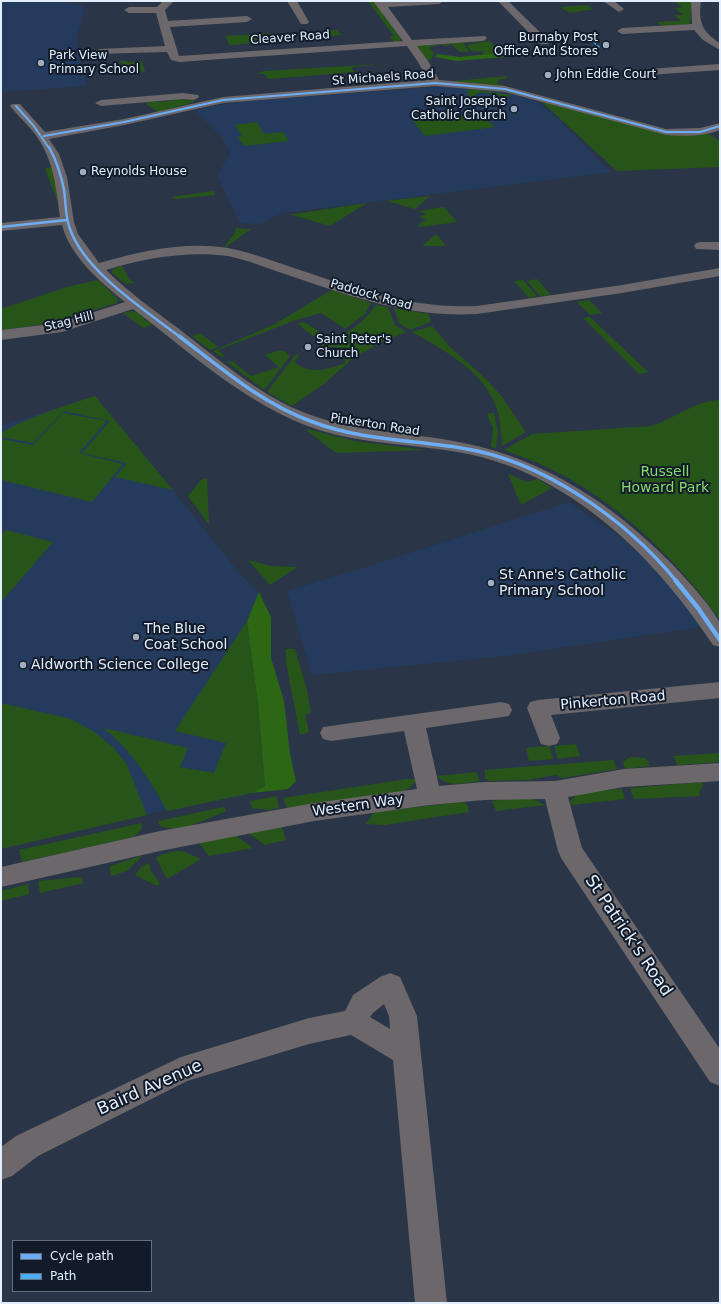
<!DOCTYPE html>
<style>
body{margin:0}
#map{position:relative;width:721px;height:1304px;overflow:hidden;background:#2a3647;font-family:"DejaVu Sans",sans-serif}
canvas{display:block}
.frame{position:absolute;inset:0;border:2px solid #e3eefe;pointer-events:none}
.legend{position:absolute;left:12px;top:1240px;width:140px;height:52px;box-sizing:border-box;background:#121b29;border:1px solid #666f7e;margin:0;padding:5px 7px;list-style:none;font-size:12px;color:#e3eefe}
.legend li{display:flex;align-items:center;gap:8px;height:20px}
.legend b{width:20px;border:1px solid #666f7e}
</style>
<div id="map">
<canvas width="721" height="1304"></canvas>
<div class="frame"></div>
<ul class="legend">
<li><b style="height:5px;background:#6dadf4"></b>Cycle path</li>
<li><b style="height:5px;background:#49aef6"></b>Path</li>
</ul>
</div>
<script>
const g = document.querySelector('canvas').getContext('2d');
g.lineJoin = 'round';
function paint(path, color) {
  g.fillStyle = color;
  g.fill(path, 'evenodd');
}
function strokePath(path, color, width, dash) {
  g.strokeStyle = color;
  g.lineWidth = width;
  g.lineCap = dash ? 'butt' : 'round';
  g.setLineDash(dash || []);
  g.stroke(path);
}
function label(font, color, halo, rows, align = 'center') {
  g.font = font + ' "DejaVu Sans",sans-serif';
  g.lineWidth = 4;
  g.setLineDash([]);
  g.textBaseline = 'middle';
  g.strokeStyle = halo;
  g.fillStyle = color;
  for (const [text, x, y, turn = 0] of rows) {
    g.save();
    g.translate(x, y);
    g.rotate((+turn || 0) * Math.PI / 180);
    g.textAlign = isNaN(turn) ? turn : align;
    if (halo) g.strokeText(text, 0, 0);
    g.fillText(text, 0, 0);
    g.restore();
  }
}
const built = new Path2D(`
 M1 1H62L85 7 76 39 87 86 1 92Z
 M450 86 496 90 534 99 558 119 610 172 282 213 260 224 240 223 217 175 230 154 227 146 220 135 194 110 235 102Z
 M95 396 173 490 240 574 259 592 271 617V658L284 701 290 754 296 781 252 793 139 816 1 849V426Z
 M569 502 619 536 663 575 702 627 504 656 312 675 287 591 363 568Z`);
const green = new Path2D(`
 M368 1H375L401 38 400 41 394 42 390 37 394 36Z
 M692 1 690 24 663 26 656 22 681 21 674 15H683L675 8 683 7 675 2Z
 M588 5 593 10C578 9 573 18 561 7Z
 M337 30 341 35 303 38 301 33Z
 M274 33 278 41 229 45 226 36Z
 M485 40 486 41 463 43 470 52 472 51 466 45 490 41 500 53 484 56 482 53H484L483 51 459 52 452 44 445 46 441 44 442 42Z
 M436 44 437 46 429 47 434 53 431 60H425L416 47 419 45Z
 M124 60 127 62 142 61 145 72C136 71 124 70 120 61Z
 M381 64 353 67 352 69 355 72 268 79 265 74H256L264 71Z
 M508 76 506 79H499L497 84 504 85 502 86 445 82Z
 M472 89 512 95 504 99 500 98 502 96 480 92 470 98 467 91Z
 M534 97 648 129 707 133 720 141V167L617 171 544 104Z
 M170 98 193 100 194 102 158 112 147 105V102L155 99 156 102 171 101Z
 M481 114 495 127 425 136 413 121Z
 M257 122 264 134 283 132 289 141 244 146 238 137 242 136 235 125Z
 M54 167 60 208 45 168Z
 M213 191 215 195 176 199 171 197Z
 M430 196 415 209 387 201Z
 M367 203 330 226 289 214H294Z
 M444 207 457 222 422 227 417 226 426 219 419 217 427 214 418 211Z
 M236 228 251 229 226 247H224L235 233Z
 M436 234 446 246H422Z
 M122 265 129 279 135 283 126 284 112 273V270Z
 M537 279 551 295 540 296 527 281Z
 M98 280 118 299 117 303 45 324 1 330V309L67 287Z
 M523 280 537 296 529 298 514 281Z
 M332 290 371 303 365 314 345 329 321 313 296 320 218 350 225 356 222 357 213 351 273 325Z
 M589 300 602 313 590 315 577 302Z
 M376 305 388 307 395 325 406 332 378 344 351 360 325 383 292 406 267 392 296 354 300 355 294 362C311 375 326 370 345 363L346 353 338 347H321C327 338 340 337 348 332 360 324 367 316 376 305Z
 M394 308 429 314 431 322 410 330 399 323Z
 M132 311 139 313 145 318 143 319 153 324 143 328 123 313Z
 M590 317 648 372 639 374 583 318Z
 M303 322 306 323 329 338C317 342 306 330 298 324Z
 M432 326 449 346 487 380 503 398 526 432 502 446C501 434 501 421 497 409 484 371 445 351 412 332Z
 M200 333 218 347 210 350 192 336Z
 M277 351H284L290 356 264 390 227 362 232 361 251 376 279 367 265 355Z
 M95 396 173 490 115 477 127 463 82 453 110 421 64 411 33 443 1 437V433C31 416 62 407 95 396Z
 M720 400V620C676 558 618 502 549 468 535 461 519 456 504 450L532 434 651 426C676 418 694 401 720 400Z
 M63 413 107 421 79 453 123 464 92 502 1 480V439L33 445Z
 M494 413 498 432 496 448 491 447 493 428 487 414Z
 M308 429 354 441 425 450 336 453 306 430Z
 M508 474 527 482 538 479 552 488 521 505Z
 M207 478 209 525 188 496 201 480Z
 M6 530 53 542 1 602V535Z
 M248 560 270 566 297 567 270 585Z
 M247 621 258 704 265 787 252 793 167 811C150 779 132 752 104 728L188 748 180 767 214 773 226 743 175 731Z
 M286 649H295L307 690 311 713 305 715 309 732 300 735 286 662Z
 M1 703 71 719 94 732 113 747 126 763 147 815 1 849Z
 M576 744 580 756 558 759 554 746Z
 M549 746 553 759 529 761 526 748Z
 M720 753V762L677 765 674 756Z
 M630 757 646 758 650 766 625 769 623 762Z
 M613 760 617 769 562 778 556 775 527 780 488 781 485 778V770Z
 M476 772 480 781C465 783 448 788 437 776Z
 M407 779H418L409 788 402 792 287 808 283 798Z
 M702 782 703 786 699 792 700 796 634 799 630 788Z
 M622 789 625 799 570 805V801L580 792Z
 M277 796 279 808 269 810 252 808 250 801Z
 M520 798H530L545 805 496 811 492 801Z
 M462 802 467 804 469 812 384 825 366 824 374 812Z
 M224 807 226 811C206 819 181 834 160 826L158 821Z
 M142 823 141 830 133 837 22 862 19 850Z
 M279 826 282 828 286 840 265 845 248 833Z
 M235 835 253 848 209 856 200 844V841Z
 M175 851 185 852 201 859 167 879 156 858 160 855Z
 M143 855 127 871 111 876 110 866Z
 M149 863 151 871 160 884 157 886 135 875 141 867Z
 M82 877 83 883 40 893 38 881Z
 M28 884 29 894 1 901V891Z`);
const forest = new Path2D(`
 M500 53 505 57 456 61 435 57 437 54 460 57Z
 M259 592 271 617V658L284 701 290 754 296 781 288 789 252 793 265 786 258 704 247 621Z`);
const minor = new Path2D(`
 M163 1H174L165 10 168 21 247 16 252 19 247 22 170 27 179 56 403 41 373 1H444L439 4 388 7 412 40 485 36 487 38 485 40 482 41 417 46 428 61 439 80 505 86 666 129 700 128 720 123V130C703 137 684 136 666 135L505 92 435 86 223 103 124 125 49 139 59 154 67 177 74 222 78 234 99 263C141 251 184 241 228 248 250 252 270 260 291 267 354 288 410 309 477 306L622 285 720 268V276L622 293 477 314C409 318 349 296 285 274 266 268 248 260 228 256 186 251 146 258 106 270 131 295 160 314 188 336 222 362 258 393 298 410 354 434 406 431 464 443 546 460 612 504 670 562 681 573 716 611 720 624 721 630 720 640 720 647L713 645C655 557 570 473 463 453 410 443 356 445 305 425 241 400 187 350 133 309L62 332 1 340V330L60 323 125 302C100 282 70 256 62 225L1 231V223L60 217C56 187 54 160 35 134 27 124 18 116 10 106L12 104H20L45 132 124 119 223 97 428 80 418 62 407 46 179 62 171 60 167 52 96 54 95 52 96 50 100 49 165 46 156 13H129L124 10 129 7H157Z
 M287 1H297L309 22 307 24H301Z
 M498 1H508L548 40 549 42 548 44H540Z
 M603 1H614L624 9 619 12Z
 M691 1H701C698 21 702 32 720 43V50L703 40 694 30 622 34 617 31 622 28 692 24Z
 M720 64V70L634 76 629 73 634 70Z
 M183 93 198 95 199 97 194 100 183 99 101 106 95 103 101 100Z
 M701 242H720V250L696 249 694 246 696 243Z
 M720 682V698L551 715 560 738 557 744 549 746 541 744 527 708 530 702 538 700Z
 M501 702 509 704 512 710 509 716 426 728 439 786 484 782 555 781 624 769 720 763V781L624 787 568 797 582 848 720 1049V1086L710 1082 561 858 558 851 545 799 484 800 430 805 314 821 160 851 1 887V867L160 831 314 803 417 789 404 731 331 741 323 739 320 733 323 727Z
 M390 973 400 977 417 1016 447 1303H415L393 1060 351 1035 309 1044 187 1081 38 1156 12 1176 1 1180V1147L16 1136 181 1057 309 1018 345 1011 353 995 380 977ZM384 1004 389 1016 390 1029 370 1017 373 1013Z`);
const quiet = new Path2D(`
 M584 33 599 47 596 51`);
const cyclewayFar3 = new Path2D(`
 M16 106 33 125 49 148
 M44 136 124 122 223 100 435 83 505 89 666 132H700L720 126`);
const cyclewayFar2 = new Path2D(`
 M49 147C56 160 61 174 64 190 66 203 65 216 70 229 85 272 145 310 180 337
 M1 227 67 220`);
const cyclewayFar1 = new Path2D(`
 M179 336C221 368 262 404 313 422 360 440 412 440 461 448 542 460 626 519 677 582`);
const cycleway = new Path2D(`
 M676 581 698 608 720 640`);
const markers = [
 [606,45,4,"#a2aebe"],
 [41,63,4,"#a2aebe"],
 [548,75,4,"#a2aebe"],
 [514,109,4,"#a2aebe"],
 [83,172,4,"#a2aebe"],
 [308,347,4,"#a2aebe"],
 [491,583,4,"#a2aebe"],
 [136,637,4,"#a2aebe"],
 [23,665,4,"#a2aebe"]
];
const farStreetnames = [
 ["Cleaver Road",290,38,-4],
 ["St Michaels Road",383,78,-4],
 ["Paddock Road",371,295,16],
 ["Stag Hill",69,322,-14],
 ["Pinkerton Road",375,425,9]
];
const farPoinames = [
 ["Burnaby Post",598,38,"right"],
 ["Office And Stores",598,52,"right"],
 ["Park View",49,56],
 ["Primary School",49,70],
 ["John Eddie Court",556,75],
 ["Saint Josephs",506,102,"right"],
 ["Catholic Church",506,116,"right"],
 ["Reynolds House",91,172],
 ["Saint Peter's",316,340],
 ["Church",316,354]
];
const parkNames = [
 ["Russell",665,472],
 ["Howard Park",665,488]
];
const poiNames = [
 ["St Anne's Catholic",499,575],
 ["Primary School",499,591],
 ["The Blue",144,629],
 ["Coat School",144,645],
 ["Aldworth Science College",31,665]
];
const streetNames = [
 ["Pinkerton Road",613,701,-5],
 ["Western Way",358,806,-8]
];
const nearStreetnames = [
 ["St Patrick's Road",628,936,56],
 ["Baird Avenue",150,1088,-24]
];
paint(built, '#243b5d');
paint(green, '#275519');
paint(forest, '#2c6713');
paint(minor, '#6c676a');
strokePath(quiet, '#49aef6', 1.5, [3, 1.5]);
strokePath(cyclewayFar3, '#6dadf4', 2);
strokePath(cyclewayFar2, '#6dadf4', 2.5);
strokePath(cyclewayFar1, '#6dadf4', 3.5);
strokePath(cycleway, '#6dadf4', 4.5);
for (const [x, y, r, color] of markers) {
  const dot = new Path2D();
  dot.arc(x, y, r, 0, 2 * Math.PI);
  g.fillStyle = color;
  g.fill(dot);
  strokePath(dot, '#121b29', 1.5);
}
label('12px', '#e3eefe', '#121b29', farStreetnames);
label('12px', '#e3eefe', '#121b29', farPoinames, 'left');
label('14px', '#86dc68', '#121b29', parkNames);
label('14px', '#e3eefe', '#121b29', poiNames, 'left');
label('14px', '#e3eefe', '#121b29', streetNames);
label('17px', '#e3eefe', '#121b29', nearStreetnames);
</script>
